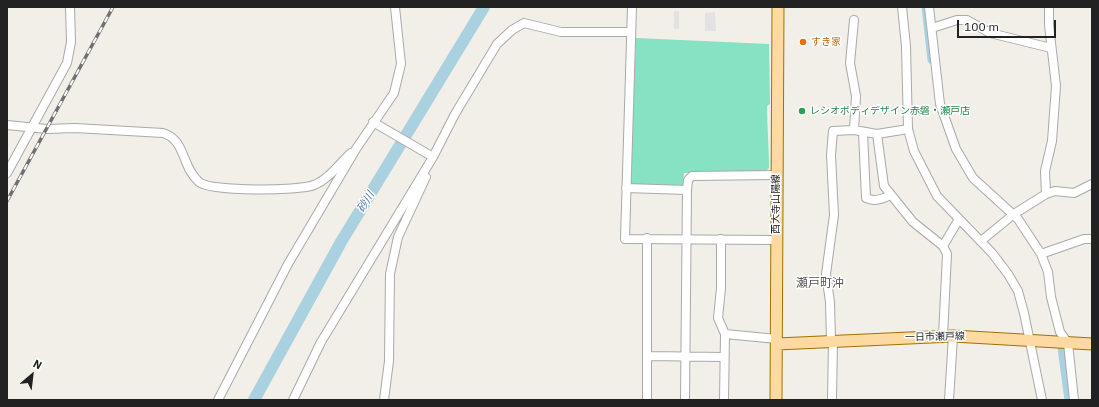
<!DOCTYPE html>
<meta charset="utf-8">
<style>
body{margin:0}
#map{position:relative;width:1099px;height:407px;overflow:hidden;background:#f2efe9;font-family:"IBM Plex Sans",sans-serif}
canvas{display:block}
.frame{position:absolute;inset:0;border:8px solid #222;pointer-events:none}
.north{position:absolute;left:12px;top:355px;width:40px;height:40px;-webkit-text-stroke:3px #fff;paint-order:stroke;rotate:28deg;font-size:11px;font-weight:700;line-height:16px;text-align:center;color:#222}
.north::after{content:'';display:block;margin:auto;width:14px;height:18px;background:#222;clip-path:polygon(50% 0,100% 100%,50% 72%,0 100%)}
.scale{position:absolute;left:957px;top:20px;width:99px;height:18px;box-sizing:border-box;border:2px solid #222;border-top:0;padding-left:5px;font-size:12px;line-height:14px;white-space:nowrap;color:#222;-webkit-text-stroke:3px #fff;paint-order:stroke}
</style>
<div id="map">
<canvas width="1099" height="407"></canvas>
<div class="frame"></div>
<div class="north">N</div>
<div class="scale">100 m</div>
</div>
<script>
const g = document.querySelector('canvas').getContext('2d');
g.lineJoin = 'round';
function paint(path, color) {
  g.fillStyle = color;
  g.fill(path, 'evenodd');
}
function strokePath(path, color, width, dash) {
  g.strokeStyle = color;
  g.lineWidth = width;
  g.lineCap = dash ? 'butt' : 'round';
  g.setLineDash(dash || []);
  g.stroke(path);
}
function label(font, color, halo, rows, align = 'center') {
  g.font = font + ' "IBM Plex Sans","Noto Sans JP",sans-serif';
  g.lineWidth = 3;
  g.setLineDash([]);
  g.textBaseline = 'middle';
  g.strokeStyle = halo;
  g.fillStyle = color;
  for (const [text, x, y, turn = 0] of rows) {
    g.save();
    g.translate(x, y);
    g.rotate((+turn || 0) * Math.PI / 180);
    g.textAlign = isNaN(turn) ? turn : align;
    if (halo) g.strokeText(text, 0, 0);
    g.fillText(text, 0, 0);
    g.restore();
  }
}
const pitch = new Path2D(`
 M636 38 769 44 770 104 767 106C767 127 769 147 769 168L765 172 684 173 683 184 680 186 630 184V136L632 130Z`);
const parking = new Path2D(`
 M674 11H679V29H674Z
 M715 12 716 31H705V13Z`);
const canal = new Path2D(`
 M925 7 931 60
 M1061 348 1068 400`);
const river = new Path2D(`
 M254 400 341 242 484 7`);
const minor = new Path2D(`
 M632 7 625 239 776 240
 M902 7 906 46 908 129 914 151 937 196 992 253 1008 274 1018 291 1024 313 1042 400
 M929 7 940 104 956 149 973 178 1018 219 1041 254 1048 272 1051 297 1060 332 1068 343 1074 400
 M854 20 850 63 856 96 854 130
 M932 28 957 20H967L990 33 1051 48
 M373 122 433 157
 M7 125 47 129 75 128 163 133C186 140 181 166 199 182 211 192 299 191 314 185 328 180 340 163 351 153
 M863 133 866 198C874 202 883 199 890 195
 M877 134 884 186 913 222 943 246 947 254 943 336
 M7 173 67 63 71 42 70 7
 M626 188 687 190 688 180 692 176 776 175
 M1046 194 1045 171 1052 141 1056 86 1049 25V7
 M721 239V288L718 318 725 334 724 400
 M981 241 1014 214 1046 194 1055 191 1074 193 1092 184
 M943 246 959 219
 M1041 254 1084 239H1092
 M725 334 777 339
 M831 341 830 302 826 274 834 215 831 155 833 131 854 130 877 134 908 129
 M647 356 724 357
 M218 400 288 264 356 149 394 93 401 64 395 7
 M293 400 321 342 433 157 455 114 497 44 512 30 524 23 561 32H631
 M384 400 389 361 390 274 398 237 426 177
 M647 400V238
 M685 400 687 190
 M832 400 833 341
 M949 400 953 336`);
const major = new Path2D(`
 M777 344 953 336 1092 344
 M776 400 778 7`);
const rail = new Path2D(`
 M7 201 113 7`);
const markers = [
 [803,42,4,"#e8710a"],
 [802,111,4,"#2e9e5b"]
];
const foodNames = [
 ["すき家",811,42]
];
const leisureNames = [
 ["レシオボディデザイン赤磐・瀬戸店",810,111]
];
const streetNames = [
 ["西大寺山陽線",776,204,-90],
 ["一日市瀬戸線",935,337,-1]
];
const waterNames = [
 ["砂川",366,202,-59]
];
const quarterNames = [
 ["瀬戸町沖",820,284]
];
paint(pitch, '#86e2c2');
paint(parking, '#e2e2e2');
strokePath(canal, '#a9d1e0', 7);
strokePath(river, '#a9d1e0', 12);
strokePath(minor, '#a9a9a9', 10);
strokePath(major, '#a07200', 13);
strokePath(minor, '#fff', 8);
strokePath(major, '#fedaa2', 11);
strokePath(rail, '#707070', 3.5);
strokePath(rail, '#fff', 2, [6]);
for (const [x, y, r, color] of markers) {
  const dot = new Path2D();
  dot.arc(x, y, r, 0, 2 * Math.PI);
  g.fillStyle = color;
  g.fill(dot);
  strokePath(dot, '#fff', 1.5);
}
label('10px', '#c56008', '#fff', foodNames, 'left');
label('10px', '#27864d', '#fff', leisureNames, 'left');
label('10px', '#222', '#fff', streetNames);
label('italic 11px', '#4876ad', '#fff', waterNames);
label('12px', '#555', '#fff', quarterNames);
</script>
